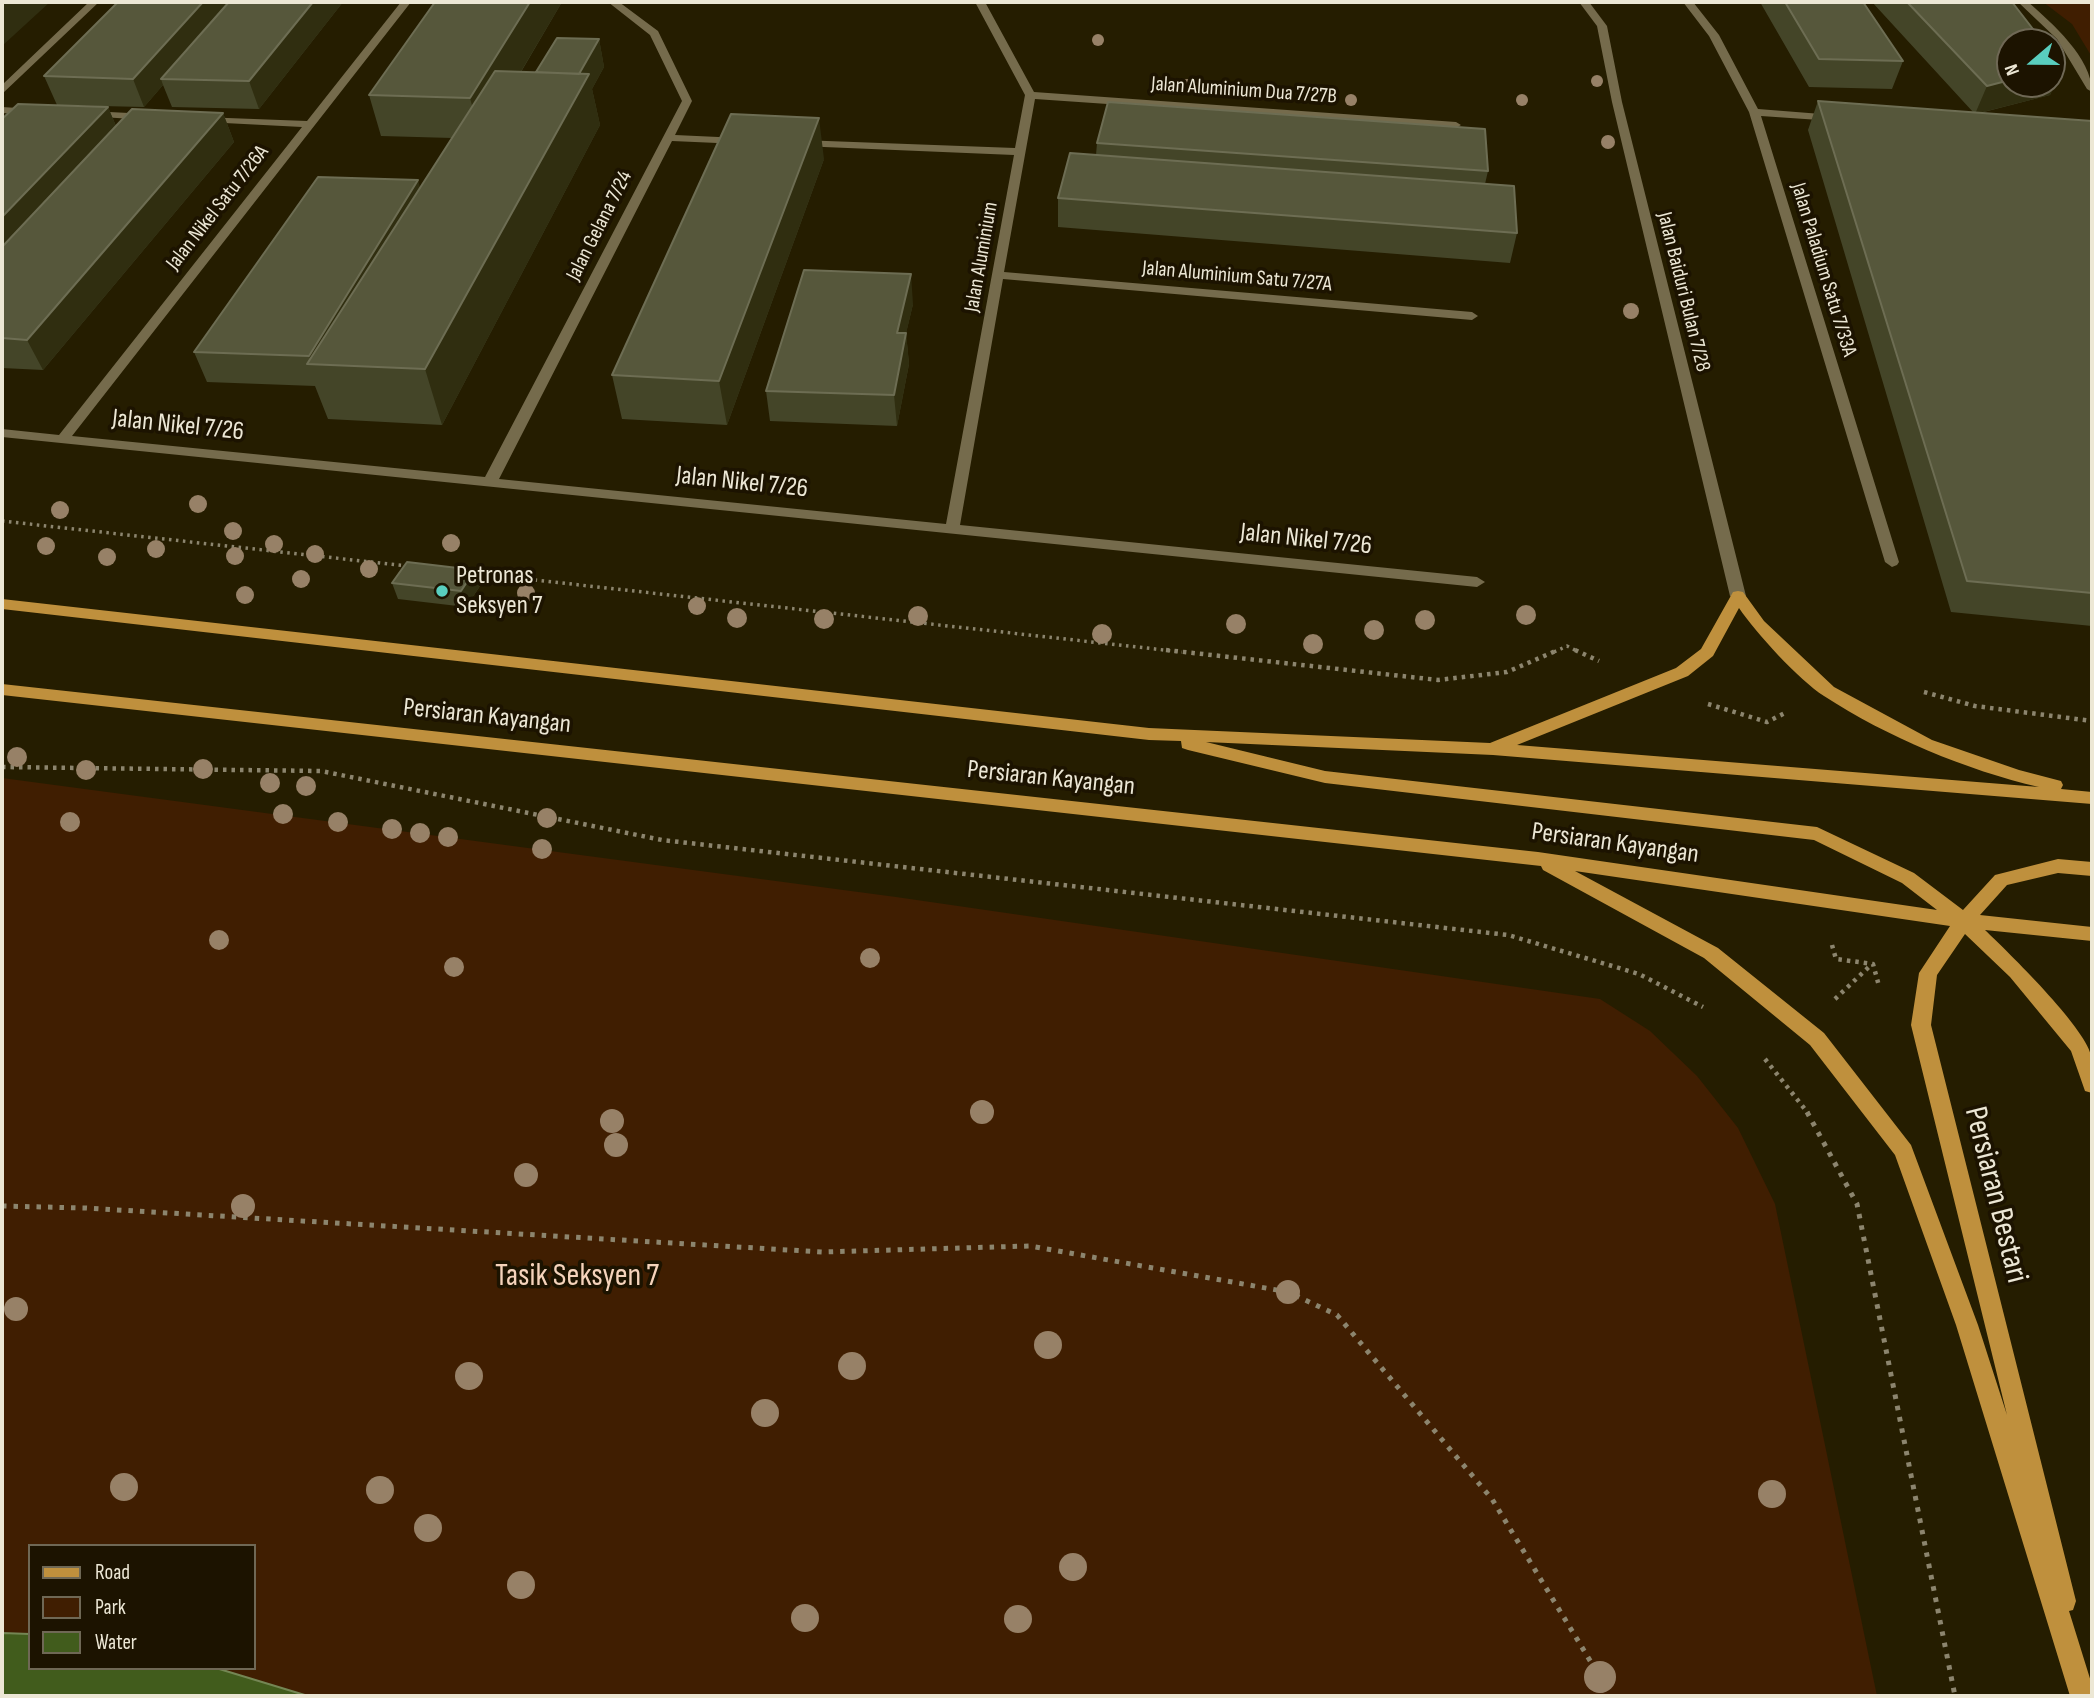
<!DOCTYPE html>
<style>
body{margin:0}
#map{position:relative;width:2094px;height:1698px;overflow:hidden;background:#251d00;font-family:"Sofia Sans Condensed",sans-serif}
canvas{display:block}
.frame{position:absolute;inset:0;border:4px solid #ece7d5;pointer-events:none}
.legend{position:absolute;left:28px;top:1544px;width:228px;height:126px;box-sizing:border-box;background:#1c1300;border:2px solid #6f6855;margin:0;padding:9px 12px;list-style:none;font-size:21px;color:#ece7d5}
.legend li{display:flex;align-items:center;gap:14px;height:35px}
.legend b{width:35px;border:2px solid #6f6855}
.north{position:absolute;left:1996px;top:28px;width:70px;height:70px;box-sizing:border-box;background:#1c1300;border:2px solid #6f6855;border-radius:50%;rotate:250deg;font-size:19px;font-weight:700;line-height:28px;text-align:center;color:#ece7d5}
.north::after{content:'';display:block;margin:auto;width:24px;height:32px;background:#59cebe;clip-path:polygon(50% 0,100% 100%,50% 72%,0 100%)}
</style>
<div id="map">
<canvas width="2094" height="1698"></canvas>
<div class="frame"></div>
<ul class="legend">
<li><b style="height:9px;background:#bf903d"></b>Road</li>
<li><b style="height:19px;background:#401e01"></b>Park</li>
<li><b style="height:19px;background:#415c1c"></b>Water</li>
</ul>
<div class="north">N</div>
</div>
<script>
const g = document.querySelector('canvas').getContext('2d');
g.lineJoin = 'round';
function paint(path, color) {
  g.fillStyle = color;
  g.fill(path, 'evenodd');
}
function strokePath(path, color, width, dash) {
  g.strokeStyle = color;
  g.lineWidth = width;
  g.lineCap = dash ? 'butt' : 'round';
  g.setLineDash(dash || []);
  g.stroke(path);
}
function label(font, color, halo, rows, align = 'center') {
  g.font = font + ' "Sofia Sans Condensed",sans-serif';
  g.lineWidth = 7;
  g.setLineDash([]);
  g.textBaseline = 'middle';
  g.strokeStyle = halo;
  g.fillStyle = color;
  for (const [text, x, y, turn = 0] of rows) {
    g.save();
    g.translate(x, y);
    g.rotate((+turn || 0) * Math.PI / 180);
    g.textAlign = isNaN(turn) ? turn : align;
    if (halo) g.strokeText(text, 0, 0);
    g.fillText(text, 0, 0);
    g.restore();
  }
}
const green = new Path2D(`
 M2043 2H2092V57L2072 24Z
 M2 778 896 897 1600 999 1650 1031 1697 1076 1738 1128 1775 1204 1877 1696H2ZM30 1546H254V1668H30Z`);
const water = new Path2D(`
 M2 1633 30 1634V1668H216L308 1696H2Z`);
const pathFar2 = new Path2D(`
 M2 521 407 566
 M472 573 1182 652
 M1554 652 1567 646 1579 652`);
const pathFar1 = new Path2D(`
 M1166 650 1438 680 1507 672 1558 650
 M1575 650 1599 661
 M1924 692 1975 706 2092 721
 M1708 704 1767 722 1785 713
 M2 767 321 771 662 840 1508 935 1639 974 1703 1007
 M1832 945 1836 959 1873 964 1879 986
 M1835 999 1872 964
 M1765 1059 1808 1113`);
const path = new Path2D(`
 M1807 1112 1857 1204 1955 1696
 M2 1206 85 1208 822 1252 1030 1246 1288 1292 1337 1315 1492 1499 1600 1677 1601 1696`);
const minor = new Path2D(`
 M89 2H99L2 94V85Z
 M401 2H411L72 436 485 477 682 101 650 35 608 2H619L658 31 692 101 675 135 740 138 746 141 740 144 672 141 499 479 946 524 1014 155 800 146 794 143 800 140 1015 148 1025 95 975 2H985L1034 92 1456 122 1461 125 1456 128 1035 99 1004 272 1472 312 1478 316 1472 320 1003 279 960 525 1477 577 1485 582 1477 587 2 437V429L59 435 302 127 205 122 201 121V117L307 121Z
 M1579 2H1589L1607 26 1622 102 1746 596 1738 601 1730 596 1612 102 1597 26Z
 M1683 2H1693L1719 35 1758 109 1834 115 1839 118 1834 121 1761 116 1899 562 1897 565 1892 567 1885 562 1749 112 1709 36Z
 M2018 2H2028C2052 23 2092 58 2092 92L2087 89 2057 39Z
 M2 107 33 109 38 112 33 115 2 113Z
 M89 111 149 114 154 117 149 120 85 116 84 114Z`);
const major = new Path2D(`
 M1738 591 1743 592 1764 621 1834 687 1932 740 2019 770 2061 781 2063 785 2061 789 2092 792V804L1493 755 1206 742 1325 771 1817 827 1914 873 1963 910 1995 875 2058 859 2092 862V876L2058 873 2007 885 1980 915 2092 927V941L1985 930C2009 953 2084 1026 2091 1055 2094 1067 2092 1081 2092 1093L2085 1091 2071 1051 2010 977 1965 934 1937 975 1931 1025 2076 1601 2073 1610 2069 1611 2092 1685V1696H2070L1956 1325 1895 1155 1810 1045 1704 958 1543 870 1541 866 2 695V684L1538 852 1937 910 1902 883 1814 840 1325 783 1188 750 1182 748 1181 741 1149 740 2 609V599L1149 728 1490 743 1676 668 1701 649 1733 592ZM1739 608C1756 633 1799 680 1824 696 1887 737 1966 770 2039 787L1517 745 1688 676 1713 656ZM1575 871 1950 926 1919 973 1911 1025 2007 1415 1978 1325 1911 1145 1824 1033 1718 948Z`);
const trees = [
 [1098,40,6],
 [1597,81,6],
 [1187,85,6],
 [1271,94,6],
 [1351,100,6],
 [1522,100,6],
 [1608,142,7],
 [1631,311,8],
 [198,504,9],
 [60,510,9],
 [233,531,9],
 [451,543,9],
 [274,544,9],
 [46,546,9],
 [156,549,9],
 [315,554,9],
 [235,556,9],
 [107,557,9],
 [369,569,9],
 [301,579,9],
 [526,593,9],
 [245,595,9],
 [697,606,9],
 [1526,615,10],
 [918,616,10],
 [737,618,10],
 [824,619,10],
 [1425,620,10],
 [1236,624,10],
 [1374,630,10],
 [1102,634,10],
 [1313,644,10],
 [17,757,10],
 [203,769,10],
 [86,770,10],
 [270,783,10],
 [306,786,10],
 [283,814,10],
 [547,818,10],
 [70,822,10],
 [338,822,10],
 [392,829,10],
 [420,833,10],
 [448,837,10],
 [542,849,10],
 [219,940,10],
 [870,958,10],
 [454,967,10],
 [982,1112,12],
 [612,1121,12],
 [616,1145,12],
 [526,1175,12],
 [243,1206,12],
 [1288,1292,12],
 [16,1309,12],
 [1048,1345,14],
 [852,1366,14],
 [469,1376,14],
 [765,1413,14],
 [124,1487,14],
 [380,1490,14],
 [1772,1494,14],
 [428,1528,14],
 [1073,1567,14],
 [521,1585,14],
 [805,1618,14],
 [1018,1619,14],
 [1600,1677,16]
];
const wall = new Path2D(`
 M118 2H343L259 109 172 107 163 85 144 107 57 105 44 76Z
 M435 2H562L521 72H536L599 39 604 67 592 89 600 125 442 425 328 419 315 386 207 382 194 352 420 188 452 138 381 136 369 95Z
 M1760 2H1863L1903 61 1892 89 1809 87Z
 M1872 2H2012L2063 67 2050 95 1980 113 2092 121V626L1951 612 1808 130 1818 101 1973 112Z
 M108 107 116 126 223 113 234 142 43 370 2 368V119Z
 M1097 143 1488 171 1485 184 1517 233 1510 263 1058 227V198L1096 155Z
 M824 159 727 425 622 419 612 375Z
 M913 304 906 333 909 364 897 426 770 421 766 391Z
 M392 583 480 586 466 607 398 599Z`);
const shadedWall = new Path2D(`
 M2 2H50L2 46Z
 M203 2H236L161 79 163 85 144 107 133 79Z
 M313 2H343L259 109 249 81Z
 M530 2H562L481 139 470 98Z
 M599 39 604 67 592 89 600 125 442 425 425 369 576 80Z
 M2063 67 2050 95 1975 114 1987 86 2010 80V84H2052V70Z
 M108 107 120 136 2 263V217Z
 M223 113 234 142 43 370 27 340Z
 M819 118 824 159 727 425 719 381Z
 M418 180 426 209 312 364 309 356Z
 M911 274 913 304 899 364 897 333Z
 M906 333 909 364 897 426 894 395Z
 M475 570 480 586 466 607 461 591Z`);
const building = new Path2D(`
 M118 2H203L133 79 44 76Z
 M229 2H313L249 81 161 79Z
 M435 2H530L470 98 369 95Z
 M1785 2H1863L1903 61 1819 59Z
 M1907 2H2012L2043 42H2010V80L1987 86Z
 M557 38 599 39 579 74 536 72Z
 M2052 53 2063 67 2052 70Z
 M495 71 589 74 425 369 307 364Z
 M1818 101 2092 121V593L1967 581Z
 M1108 102 1485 129 1488 171 1097 143Z
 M18 104 108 107 2 217V119Z
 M132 109 223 113 27 340 2 338V247Z
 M731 114 819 118 719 381 612 375Z
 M1070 153 1514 186 1517 233 1058 198Z
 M318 177 418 180 309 356 194 352Z
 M804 270 911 274 897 333H906L894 395 766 391Z
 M407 562 475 570 461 591 392 583Z`);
const markers = [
 [442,591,7,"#59cebe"]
];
const farStreetnames = [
 ["Jalan Aluminium Dua 7/27B",1244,91,4],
 ["Jalan Nikel Satu 7/26A",218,208,-52],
 ["Jalan Gelana 7/24",600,226,-63],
 ["Jalan Aluminium",982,257,-80],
 ["Jalan Paladium Satu 7/33A",1823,270,73],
 ["Jalan Aluminium Satu 7/27A",1237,277,5],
 ["Jalan Baiduri Bulan 7/28",1683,292,76]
];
const streetNames = [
 ["Jalan Nikel 7/26",178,426,6],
 ["Jalan Nikel 7/26",742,483,6],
 ["Jalan Nikel 7/26",1306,540,6],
 ["Persiaran Kayangan",487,717,6],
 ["Persiaran Kayangan",1051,779,6],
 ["Persiaran Kayangan",1615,844,8]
];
const poiNames = [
 ["Petronas",456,576],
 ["Seksyen 7",456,606]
];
const nearStreetnames = [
 ["Persiaran Bestari",1995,1195,76]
];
const nearParknames = [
 ["Tasik Seksyen 7",577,1277]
];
paint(green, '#401e01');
paint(water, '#415c1c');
strokePath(water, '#748654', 2);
strokePath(pathFar2, '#8c856e', 3.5, [2.5, 4.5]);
strokePath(pathFar1, '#8c856e', 4.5, [3.5, 5]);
strokePath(path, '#8c856e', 5, [4.5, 7]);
paint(minor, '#756b4c');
paint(major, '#bf903d');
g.fillStyle = '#978167';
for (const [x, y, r] of trees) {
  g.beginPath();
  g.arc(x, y, r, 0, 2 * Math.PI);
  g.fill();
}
paint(wall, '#444528');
paint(shadedWall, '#302e10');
paint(building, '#56573b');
strokePath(building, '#6d6d53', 2);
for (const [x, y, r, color] of markers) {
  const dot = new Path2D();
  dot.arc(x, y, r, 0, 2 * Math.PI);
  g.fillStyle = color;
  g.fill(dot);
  strokePath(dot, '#1c1300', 2.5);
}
label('21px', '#ece7d5', '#1c1300', farStreetnames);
label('26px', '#ece7d5', '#1c1300', streetNames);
label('26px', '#ece7d5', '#1c1300', poiNames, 'left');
label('32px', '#ece7d5', '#1c1300', nearStreetnames);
label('32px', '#f5d3bb', '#1c1300', nearParknames);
</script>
